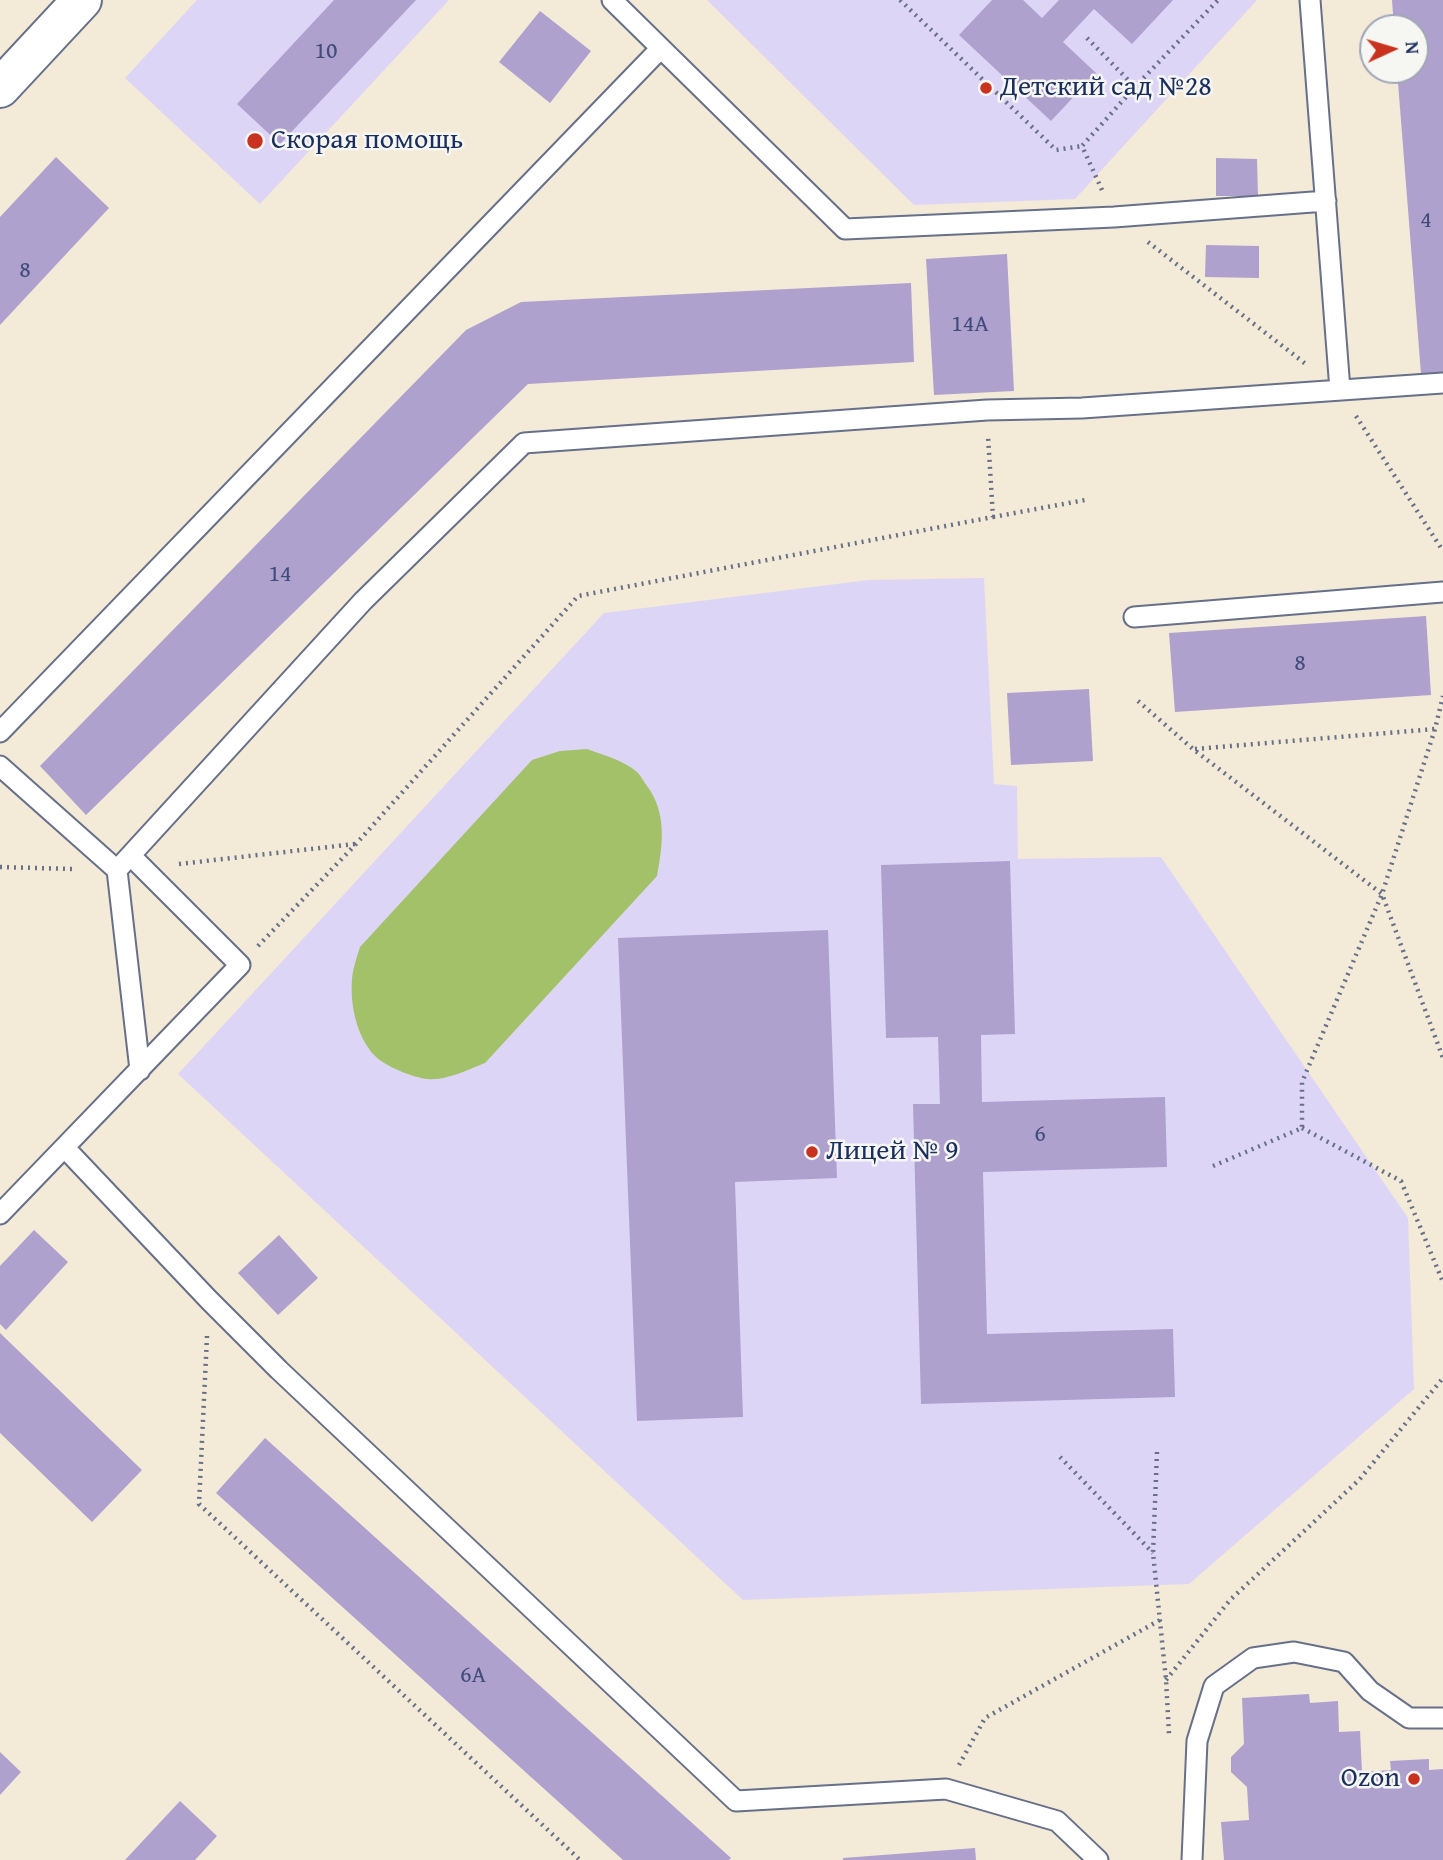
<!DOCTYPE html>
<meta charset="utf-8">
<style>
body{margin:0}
#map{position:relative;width:1443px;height:1860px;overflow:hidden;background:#f3ead8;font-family:"Gentium Book Plus",serif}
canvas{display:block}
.north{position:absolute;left:1359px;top:14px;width:70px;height:70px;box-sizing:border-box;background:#f6f6f2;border:2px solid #9ea6b7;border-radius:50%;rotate:86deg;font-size:19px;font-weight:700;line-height:28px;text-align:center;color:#1b2f5e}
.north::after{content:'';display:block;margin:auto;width:24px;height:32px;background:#c8321e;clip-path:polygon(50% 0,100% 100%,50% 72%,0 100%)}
</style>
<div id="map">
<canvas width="1443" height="1860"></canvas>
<div class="north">N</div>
</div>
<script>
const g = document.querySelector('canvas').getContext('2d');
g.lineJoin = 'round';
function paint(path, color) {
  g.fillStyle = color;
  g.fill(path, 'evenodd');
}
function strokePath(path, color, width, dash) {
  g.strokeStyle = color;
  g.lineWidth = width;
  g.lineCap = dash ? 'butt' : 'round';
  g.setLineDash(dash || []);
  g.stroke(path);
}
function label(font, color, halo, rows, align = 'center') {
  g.font = font + ' "Gentium Book Plus",serif';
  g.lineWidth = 5;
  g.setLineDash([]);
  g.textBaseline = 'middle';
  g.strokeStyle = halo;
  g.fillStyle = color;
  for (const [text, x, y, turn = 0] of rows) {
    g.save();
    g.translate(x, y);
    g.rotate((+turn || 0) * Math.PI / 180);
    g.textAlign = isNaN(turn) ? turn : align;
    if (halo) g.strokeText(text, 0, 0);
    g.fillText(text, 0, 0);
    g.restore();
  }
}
const built = new Path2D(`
 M197 0H449L260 204 125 78Z
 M707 0H1257L1075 199 914 205Z
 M984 578 994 784 1017 786 1018 859 1161 857 1408 1218 1414 1389 1189 1584 743 1600 178 1074 604 613 869 580Z`);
const green = new Path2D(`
 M587 749C603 755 623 760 637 772 641 776 644 782 647 786 667 813 663 844 657 876L485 1063C470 1069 445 1081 428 1079 414 1078 384 1066 374 1055 356 1035 350 1004 352 979 353 968 357 957 360 947L532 760 560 751Z`);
const building = new Path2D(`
 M334 0H416L280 144 237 104Z
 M992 0H1023L1042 18 1059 0H1173L1132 44 1094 9 1063 42 1096 73 1051 121 959 35Z
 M1392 0H1443V372L1421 374 1397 70H1415V28H1394Z
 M540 11 591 51 550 103 499 62Z
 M56 157 109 208 0 325V217Z
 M1216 158 1257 159 1258 196H1216Z
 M1206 245 1259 246V278L1205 277Z
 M1007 254 1014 391 934 395 926 259Z
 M911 283 914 362 528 384 86 815 40 766 466 330 521 302Z
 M1426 616 1431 695 1175 712 1169 633Z
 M1089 689 1093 761 1011 765 1007 693Z
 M1010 861 1015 1034 981 1035 982 1102 1165 1097 1167 1167 983 1172 987 1334 1173 1329 1175 1397 921 1404 913 1104H940L938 1037 886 1038 881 865Z
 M828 930 837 1178 735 1182 743 1417 637 1421 618 938Z
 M34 1230 68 1262 6 1330 0 1324V1266Z
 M279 1235 318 1278 278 1315 238 1273Z
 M0 1333 142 1470 92 1522 0 1433Z
 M265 1438 731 1858 729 1860H623L216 1493Z
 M1309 1694 1310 1703 1338 1701 1339 1732 1360 1731 1362 1772 1391 1770 1390 1761 1429 1759V1770L1443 1769V1860H1224L1221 1822 1249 1820 1247 1787 1231 1772V1757L1244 1744 1242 1698Z
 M0 1752 21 1772 0 1795Z
 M180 1801 217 1836 195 1860H125Z
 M975 1848 976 1860H843V1858Z`);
const path = new Path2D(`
 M900 0 1056 150 1082 146
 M1087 38 1135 87
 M1102 190 1082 146 1135 87 1218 0
 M1148 242 1307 365
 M1356 416 1443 551
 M993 517 1085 500
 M1138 701 1193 749 1382 894 1443 1058
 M1195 749 1435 729
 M179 864 355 844
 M0 867 73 869
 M258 946 356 844 578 596 993 517 988 436
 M1302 1128 1401 1181 1443 1282
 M1213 1166 1302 1128V1082L1382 894 1435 729 1443 696
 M207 1336 199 1504 580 1860
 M1157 1452 1153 1553 1166 1680 1169 1734
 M1060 1457 1153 1553
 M1166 1680 1230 1600 1359 1480 1443 1378
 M959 1765 985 1718 1160 1620`);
const lane = new Path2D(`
 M612 0 845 229 1114 217 1326 201
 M1310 0 1340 390
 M1134 617 1443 592
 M0 732 661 48
 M0 766 117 870 140 1070
 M117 870 363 601 524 443 987 410 1082 408 1443 383
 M65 1148 209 1300 279 1370 736 1801 946 1789 1057 1821 1098 1860
 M0 1214 240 965 131 856
 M1192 1860 1197 1741 1214 1686 1253 1658 1294 1652 1344 1662 1370 1691 1409 1718H1443`);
const secondary = new Path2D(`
 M0 88 82 0`);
const markers = [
 [986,88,7,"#c8321e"],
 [255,141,9,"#c8321e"],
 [812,1152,7,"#c8321e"],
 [1414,1779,7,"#c8321e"]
];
const numberNames = [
 ["10",326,52],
 ["4",1426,221],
 ["8",25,271],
 ["14А",970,325],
 ["14",280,575],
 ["8",1300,664],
 ["6",1040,1135],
 ["6А",473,1676]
];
const poiNames = [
 ["Детский сад №28",1000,88],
 ["Скорая помощь",271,141],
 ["Лицей № 9",826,1152],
 ["Ozon",1400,1779,"right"]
];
paint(built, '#ddd5f6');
paint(green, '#a2c169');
paint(building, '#afa1ce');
strokePath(lane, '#677089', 23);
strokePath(secondary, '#677089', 42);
strokePath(path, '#677089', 4.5, [2, 5]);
strokePath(lane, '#fff', 19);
strokePath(secondary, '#fff', 38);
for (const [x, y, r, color] of markers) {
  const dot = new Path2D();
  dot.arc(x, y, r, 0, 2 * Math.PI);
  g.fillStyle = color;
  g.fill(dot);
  strokePath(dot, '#f6f6f2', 2.5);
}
label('24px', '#404c7a', null, numberNames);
label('28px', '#1b2f5e', '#f6f6f2', poiNames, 'left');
</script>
